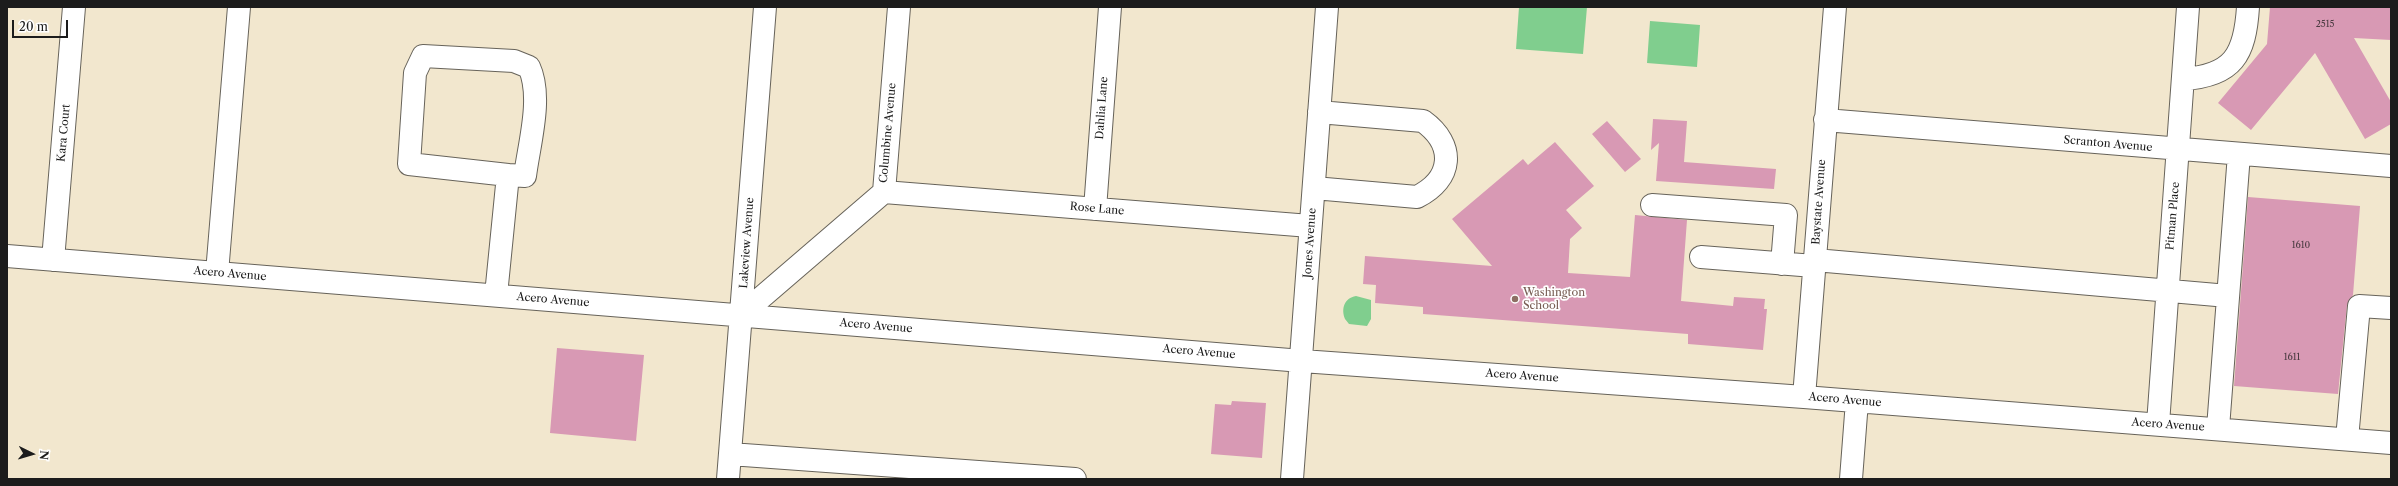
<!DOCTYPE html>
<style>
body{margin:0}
#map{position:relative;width:2398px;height:486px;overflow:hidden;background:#f2e7ce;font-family:"Libre Caslon Text",serif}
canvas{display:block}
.frame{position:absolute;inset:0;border:8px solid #1c1c1c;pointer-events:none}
.north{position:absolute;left:12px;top:434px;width:40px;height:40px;-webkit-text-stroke:3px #fff;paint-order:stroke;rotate:95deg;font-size:11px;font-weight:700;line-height:16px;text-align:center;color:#1c1c1c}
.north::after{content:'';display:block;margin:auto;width:14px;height:18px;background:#1c1c1c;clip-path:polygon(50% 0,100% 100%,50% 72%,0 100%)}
.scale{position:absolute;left:12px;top:20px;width:56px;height:18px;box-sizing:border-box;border:2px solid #1c1c1c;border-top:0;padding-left:5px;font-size:12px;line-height:14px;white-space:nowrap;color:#1c1c1c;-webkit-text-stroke:3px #fff;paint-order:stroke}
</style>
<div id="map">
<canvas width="2398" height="486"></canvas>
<div class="frame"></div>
<div class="north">N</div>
<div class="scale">20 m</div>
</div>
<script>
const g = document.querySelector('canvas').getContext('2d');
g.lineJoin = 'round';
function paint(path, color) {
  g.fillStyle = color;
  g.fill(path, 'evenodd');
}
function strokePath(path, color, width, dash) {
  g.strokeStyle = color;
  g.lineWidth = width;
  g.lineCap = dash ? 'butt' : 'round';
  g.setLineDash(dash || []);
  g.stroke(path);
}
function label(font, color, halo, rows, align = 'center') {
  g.font = font + ' "Libre Caslon Text",serif';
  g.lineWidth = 3.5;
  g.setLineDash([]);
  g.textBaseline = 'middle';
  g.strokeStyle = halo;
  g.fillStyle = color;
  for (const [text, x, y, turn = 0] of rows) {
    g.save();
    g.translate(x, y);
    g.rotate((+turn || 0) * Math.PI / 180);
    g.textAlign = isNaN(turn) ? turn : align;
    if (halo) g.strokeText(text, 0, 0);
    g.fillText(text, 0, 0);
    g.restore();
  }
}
const green = new Path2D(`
 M1519 7H1587L1583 54 1516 49Z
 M1650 21 1700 25 1697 67 1647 63Z
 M1356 296 1371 300V319L1367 326 1349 324 1345 319C1341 309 1344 298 1356 296Z`);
const building = new Path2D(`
 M2270 7H2391V40L2354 38 2391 102V124L2365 139 2315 53 2251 130 2218 103 2267 44Z
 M1653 119 1687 121 1684 162 1776 169 1774 189 1656 181 1659 143 1651 150Z
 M1607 121 1641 159 1625 172 1592 134Z
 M1555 142 1594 186 1566 210 1582 228 1570 239 1568 273 1630 277 1635 215 1687 220 1681 301 1733 306 1734 297 1765 299 1764 309H1767L1763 350 1688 344V334L1423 314V307L1375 303 1376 285 1363 284 1365 256 1492 266 1452 219 1523 159 1528 165Z
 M2248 197 2360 206 2353 295 2347 305 2338 394 2234 386Z
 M557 348 644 355 636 441 550 433Z
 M1232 401 1266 403 1262 458 1211 454 1215 404 1231 405Z`);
const minor = new Path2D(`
 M2183 79C2233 76 2245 55 2248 7
 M1825 120 2391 166
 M1314 188 1417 197C1453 179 1456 145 1423 121L1319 112
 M884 192 1310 226
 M1652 205 1786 215 1782 264
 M1095 209 1110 7
 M7 256 1302 361 1804 397 2391 443
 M1701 257 1814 266
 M53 260 74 7
 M1815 260 2228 296
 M217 273 239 7
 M496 295 508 175 409 164 415 73 423 56 514 61 529 67C543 97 529 144 525 176L508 175
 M741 315 884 192 899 7
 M1804 397 1835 7
 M2158 424 2188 7
 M2218 428 2239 154
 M2347 439 2359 306 2391 308
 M730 454 1075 479
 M728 479 765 7
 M1292 479 1327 7
 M1851 479 1857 401`);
const markers = [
 [1515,299,4,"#8d6e63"]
];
const numberNames = [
 ["2515",2325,24],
 ["1610",2301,245],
 ["1611",2292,357]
];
const streetNames = [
 ["Dahlia Lane",1102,108,-86],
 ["Kara Court",64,133,-85],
 ["Columbine Avenue",888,133,-85],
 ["Scranton Avenue",2108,144,5],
 ["Baystate Avenue",1819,202,-86],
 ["Rose Lane",1097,209,5],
 ["Pitman Place",2173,216,-85],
 ["Lakeview Avenue",747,243,-86],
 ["Jones Avenue",1310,243,-86],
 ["Acero Avenue",230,274,5],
 ["Acero Avenue",553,300,5],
 ["Acero Avenue",876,326,5],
 ["Acero Avenue",1199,352,5],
 ["Acero Avenue",1522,376,4],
 ["Acero Avenue",1845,400,5],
 ["Acero Avenue",2168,425,4]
];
const educationNames = [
 ["Washington",1523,293],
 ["School",1523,306]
];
paint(green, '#80ce8e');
paint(building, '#d899b4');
strokePath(minor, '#67635a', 24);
strokePath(minor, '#fff', 22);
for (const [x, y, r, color] of markers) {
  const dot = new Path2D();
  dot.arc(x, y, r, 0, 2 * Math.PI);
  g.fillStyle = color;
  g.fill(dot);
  strokePath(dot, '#fff', 1.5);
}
label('9px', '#4b3b42', null, numberNames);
label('11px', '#1c1c1c', '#fff', streetNames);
label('11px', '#785e54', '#fff', educationNames, 'left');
</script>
